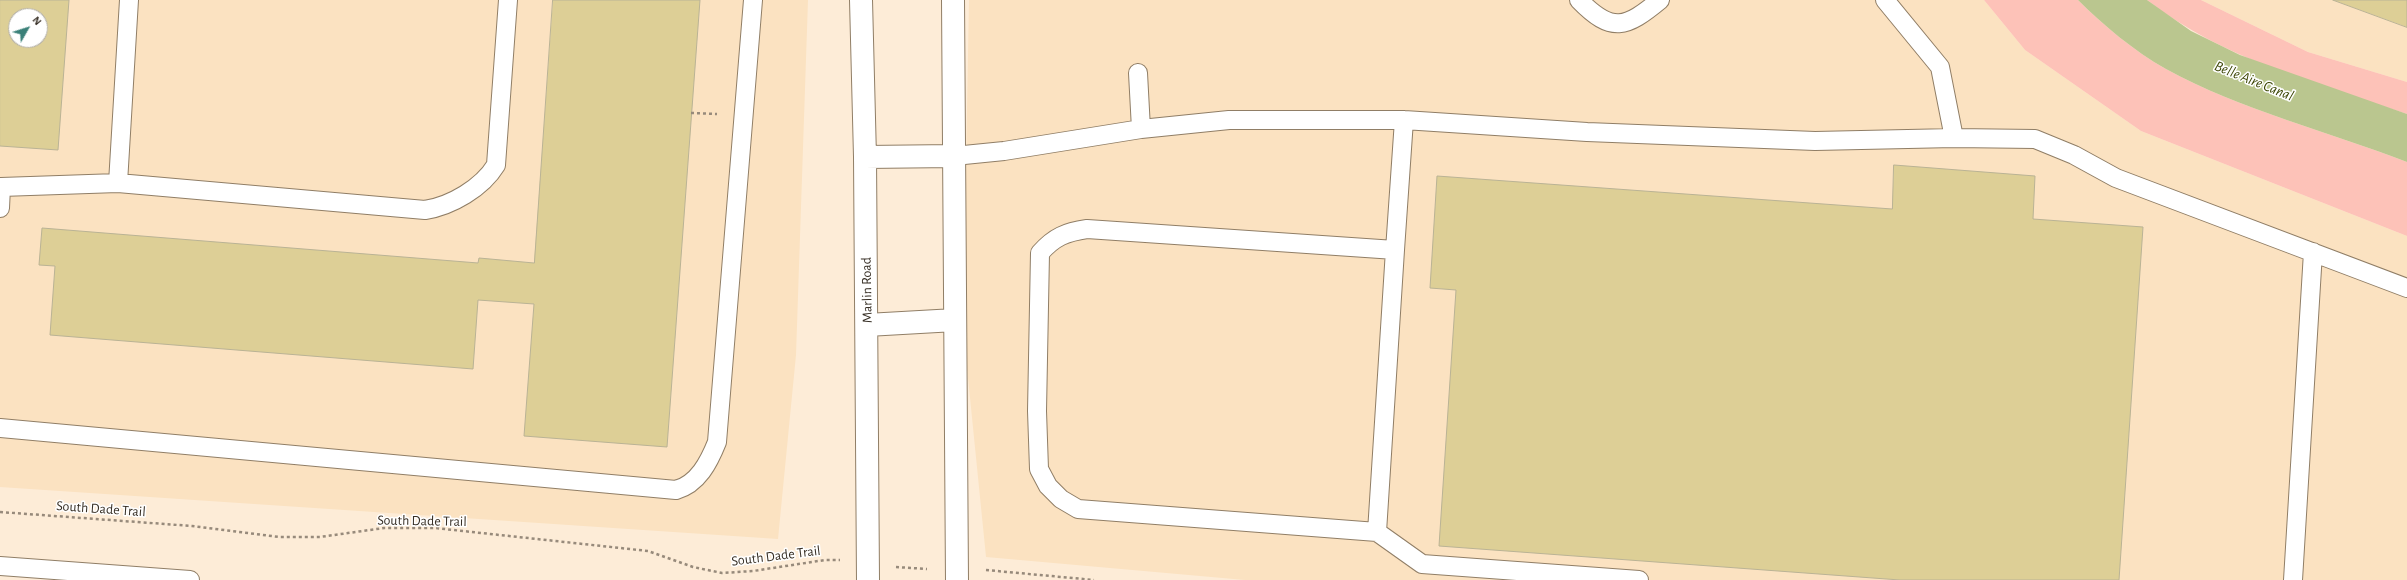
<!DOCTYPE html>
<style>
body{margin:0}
#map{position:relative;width:2407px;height:580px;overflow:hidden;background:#fdecd7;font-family:"Alegreya Sans",sans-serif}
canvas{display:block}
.north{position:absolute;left:8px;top:8px;width:40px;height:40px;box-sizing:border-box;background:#fff;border:1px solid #afaca8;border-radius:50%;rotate:51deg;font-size:11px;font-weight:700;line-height:16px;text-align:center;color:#372f25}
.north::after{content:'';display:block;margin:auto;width:14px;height:18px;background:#3a8078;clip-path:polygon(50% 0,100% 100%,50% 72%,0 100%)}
</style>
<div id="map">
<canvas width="2407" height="580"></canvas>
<div class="north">N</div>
</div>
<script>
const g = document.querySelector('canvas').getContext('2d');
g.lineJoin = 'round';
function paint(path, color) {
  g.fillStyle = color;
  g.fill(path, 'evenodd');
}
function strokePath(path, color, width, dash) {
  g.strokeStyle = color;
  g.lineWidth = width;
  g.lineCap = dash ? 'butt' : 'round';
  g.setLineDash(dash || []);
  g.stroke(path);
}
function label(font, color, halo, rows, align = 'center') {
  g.font = font + ' "Alegreya Sans",sans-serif';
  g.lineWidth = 3;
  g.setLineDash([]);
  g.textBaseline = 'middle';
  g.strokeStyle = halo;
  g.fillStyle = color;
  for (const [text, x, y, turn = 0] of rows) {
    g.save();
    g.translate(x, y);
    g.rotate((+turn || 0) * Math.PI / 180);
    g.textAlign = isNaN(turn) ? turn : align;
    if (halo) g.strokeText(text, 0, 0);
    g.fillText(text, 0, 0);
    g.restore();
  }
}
const built = new Path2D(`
 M0 0H808L796 355 778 539 0 487ZM16 16H40V40H16Z
 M969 0H1984L2025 50 2141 131 2407 236V580H1245L986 557 963 328Z
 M2201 0H2407V82L2308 52Z`);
const green = new Path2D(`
 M1984 0H2078C2103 25 2134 51 2166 69 2241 110 2327 131 2407 162V236L2141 131 2025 50Z
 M2147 0H2201L2308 52 2407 82V114C2318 84 2222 59 2147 0Z`);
const water = new Path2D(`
 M2078 0H2147L2191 31 2240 55 2407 114V162C2327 131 2241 110 2166 69 2134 51 2103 25 2078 0Z`);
const building = new Path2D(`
 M0 0H69L58 150 0 146ZM16 16H40V40H16Z
 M553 0H700L667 447 524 436 534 304 478 300 473 369 50 335 55 266 39 265 42 228 478 263 479 258 534 263Z
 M2333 0H2407V27Z
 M1894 165 2035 176 2033 219 2143 227 2119 580H1900L1439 546 1456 290 1430 288 1437 176 1892 209Z`);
const path = new Path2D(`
 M691 113 717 114
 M0 512 192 526 279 537H320L384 528H435L648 551 693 567 722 573 753 571 825 560H840
 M896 567 927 569
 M986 570 1094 580`);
const service = new Path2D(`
 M1579 0C1612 34 1626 28 1660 0
 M1885 0 1940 67 1954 138
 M1138 73 1141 129
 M1404 120 1395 250 1087 229C1066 232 1054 237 1040 253L1037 411 1039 469 1048 486 1061 499 1078 509 1377 532 1422 564 1639 580
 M954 156 1004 151 1141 129 1229 120H1404L1587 132 1815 141 1954 138 2035 139 2074 155 2116 178 2407 288
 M118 183 425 210C451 206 482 188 496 165L508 0
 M0 208 1 187 118 183 129 0
 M0 428 676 490C698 484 709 462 717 442L753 0
 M1377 532 1395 250
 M0 566 190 580
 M2293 580 2313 252`);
const tertiary = new Path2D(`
 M861 0 865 157 868 580
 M953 0 957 580
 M865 157 954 156
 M867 325 955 320`);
const streetNames = [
 ["Marlin Road",867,290,-91],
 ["South Dade Trail",101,509,4],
 ["South Dade Trail",422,521,1],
 ["South Dade Trail",776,556,-7]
];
const waterNames = [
 ["Belle Aire Canal",2254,81,22]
];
paint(built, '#fbe2c1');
paint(green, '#fdc2b8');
paint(water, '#bac68f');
paint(building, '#ddcf96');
strokePath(building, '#bab395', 1);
strokePath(service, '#907e66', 20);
strokePath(tertiary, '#907e66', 24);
strokePath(path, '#978a7b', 2.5, [3, 3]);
strokePath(service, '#fff', 18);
strokePath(tertiary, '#fff', 22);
label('14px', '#372f25', '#fff', streetNames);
label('italic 15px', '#3d4706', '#fff', waterNames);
</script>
